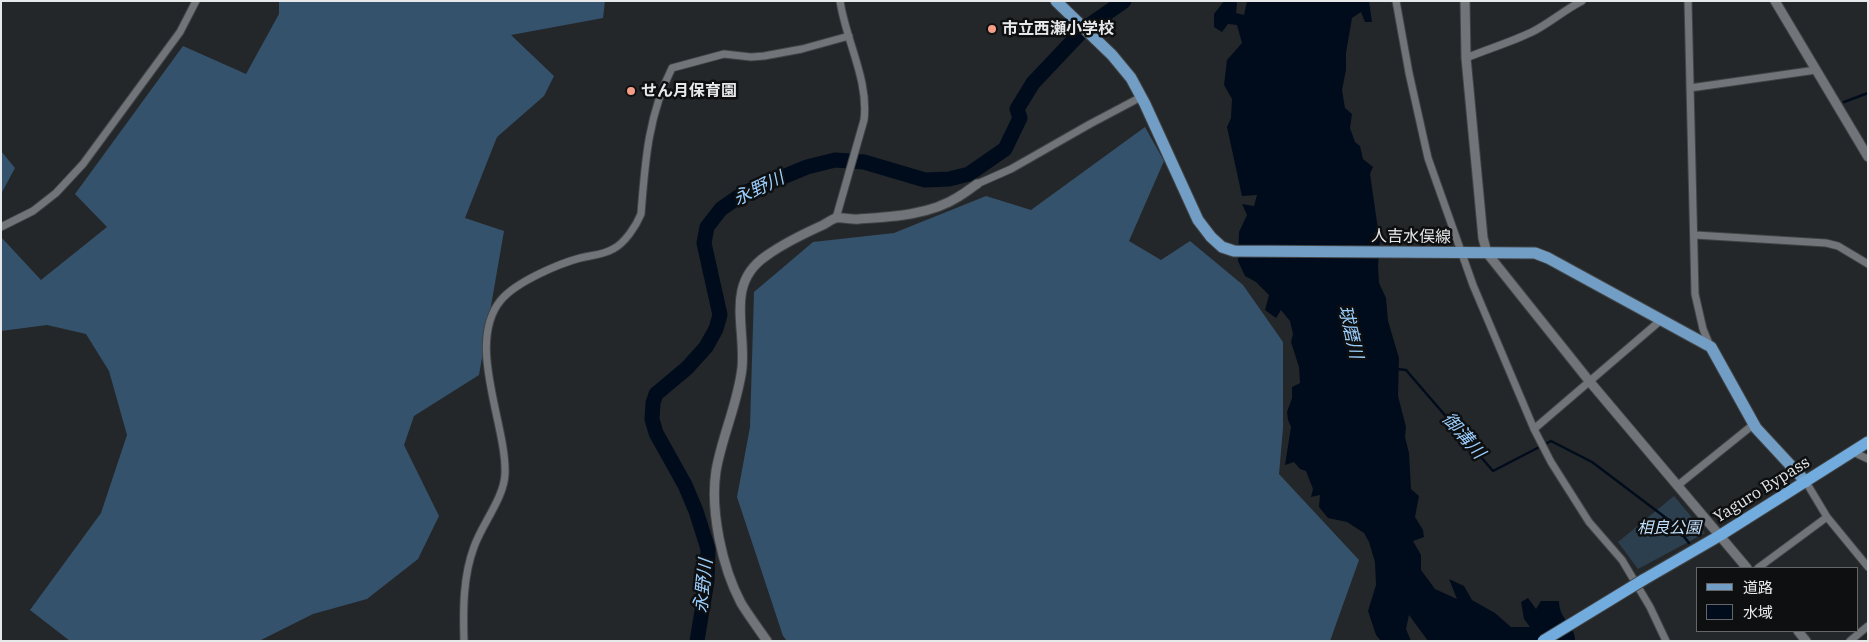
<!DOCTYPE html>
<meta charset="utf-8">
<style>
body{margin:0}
#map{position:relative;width:1869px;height:642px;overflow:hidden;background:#242729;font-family:"IBM Plex Serif","Noto Sans JP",serif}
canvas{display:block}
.frame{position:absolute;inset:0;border:2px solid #e6e8ea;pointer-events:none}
.legend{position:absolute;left:1696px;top:567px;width:162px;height:65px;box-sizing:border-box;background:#0e0f11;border:1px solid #646668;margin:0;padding:6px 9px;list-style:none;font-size:15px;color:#e6e8ea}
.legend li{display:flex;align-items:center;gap:10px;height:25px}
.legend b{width:25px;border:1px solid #646668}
</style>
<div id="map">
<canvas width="1869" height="642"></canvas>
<div class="frame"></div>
<ul class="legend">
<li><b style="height:6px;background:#729dc4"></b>道路</li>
<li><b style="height:14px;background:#000c1c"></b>水域</li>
</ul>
</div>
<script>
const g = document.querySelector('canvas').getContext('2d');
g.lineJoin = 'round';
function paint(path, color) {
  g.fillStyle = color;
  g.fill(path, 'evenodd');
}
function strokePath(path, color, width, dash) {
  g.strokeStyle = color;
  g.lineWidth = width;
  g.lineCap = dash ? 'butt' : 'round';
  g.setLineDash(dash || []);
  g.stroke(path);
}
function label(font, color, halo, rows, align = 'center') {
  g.font = font + ' "IBM Plex Serif","Noto Sans JP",serif';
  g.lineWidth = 5;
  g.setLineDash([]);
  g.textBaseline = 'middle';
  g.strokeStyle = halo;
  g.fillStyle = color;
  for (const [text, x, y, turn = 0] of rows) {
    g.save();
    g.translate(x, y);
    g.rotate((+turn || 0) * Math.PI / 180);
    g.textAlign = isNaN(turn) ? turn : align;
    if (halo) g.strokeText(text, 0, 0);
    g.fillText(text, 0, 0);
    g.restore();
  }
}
const green = new Path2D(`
 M1674 496 1705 533 1638 569 1618 542Z`);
const forest = new Path2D(`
 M279 1H605L603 18 511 35 554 76 544 96 497 137 465 218 504 231 479 375 414 416 404 445 439 516 418 559 367 599 313 614 259 641H70L30 610 101 513 127 435 109 371 86 334 47 325 1 331V237L41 280 107 227 75 194 183 46 246 74 279 14Z
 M1145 127 1164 161 1129 241 1161 260 1190 241 1243 285 1283 342V428L1279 474 1359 560 1330 641H787L783 636 737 497 750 427 754 292 813 242 894 233 986 196 1031 210Z
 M1 151 15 168 1 194Z`);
const water = new Path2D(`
 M1224 1H1236L1237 4 1236 13 1244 15 1247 1H1369L1372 22H1365L1361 12 1352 18 1346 53V70L1342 90 1345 108 1352 114 1350 128 1355 142 1360 146 1363 159 1373 167 1370 174 1378 229 1374 234 1380 241 1378 266 1379 283 1386 298 1388 321 1399 358 1398 396 1406 427 1405 437 1409 453 1411 489 1419 496 1415 517 1423 530 1424 537 1413 541 1421 555V570L1435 589 1457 599 1449 579 1464 586 1472 600 1495 613 1511 627H1530L1524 619 1521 602 1528 598 1536 609 1541 601H1559C1559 620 1576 626 1575 641H1428L1409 615 1406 629 1411 641H1381L1376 635 1368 611 1376 585 1375 562 1369 542 1364 533 1347 522 1328 518 1319 507 1320 495 1311 497 1313 489 1306 471 1300 469 1294 462 1285 465 1291 427 1288 420 1287 412 1292 398V387L1300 383 1299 367 1291 342 1293 334 1290 321 1281 310 1276 318 1265 310 1269 295 1256 282 1245 276 1238 261 1239 232 1247 215 1242 204 1254 206 1257 195 1242 196 1227 127 1231 118 1232 99 1224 85 1227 60 1242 43 1237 25 1228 24 1222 32 1214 27V14Z`);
const stream = new Path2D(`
 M1844 102 1868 93
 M1397 369 1406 370 1493 471 1551 441 1592 462 1674 524 1689 543`);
const river = new Path2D(`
 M697 641 707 581 708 549 696 511 685 485 656 433 652 419 653 403 656 394 687 368 706 347 716 329 720 315 704 243 707 227 721 209 744 193 807 167 835 160 864 162 925 180 949 179 969 174 1005 149 1020 118 1017 109 1033 83 1084 29 1124 1`);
const minor = new Path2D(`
 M1396 1 1409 73 1428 158 1473 285 1534 429 1551 462 1589 522 1622 560 1650 607 1666 641
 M1688 1 1695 294 1703 329 1710 346
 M1466 58C1488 49 1511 42 1532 32 1550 23 1564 10 1582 1
 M1690 88 1816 70
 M977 184 1011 169 1090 124 1141 97
 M836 218 864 120C869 80 846 41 840 1
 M1 227 33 211 56 193 83 164 180 32 196 1
 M1695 235 1826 243 1838 246 1868 264
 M1534 429 1661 320
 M1853 452 1868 459
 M1806 482 1827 517 1868 567
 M1677 486 1754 424
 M1758 568 1827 517
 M464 641C463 610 463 576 474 547 482 524 504 498 505 474 507 425 465 343 501 300 516 282 558 264 580 258 592 255 603 255 613 249 625 243 636 226 641 214 645 163 648 115 672 68L724 54 751 57 764 56 802 49 849 36
 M1850 641 1868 626`);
const tertiary = new Path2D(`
 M1465 1 1466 58 1483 238 1487 253 1590 382 1747 568
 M1775 1 1868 157
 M1798 631 1806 641
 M767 641C758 628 749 616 741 603 722 567 710 511 716 471 722 436 738 403 742 368 746 327 725 284 766 256 784 243 803 234 823 225 827 223 832 219 836 218 843 217 852 220 859 219 891 217 930 215 958 197 965 193 971 188 977 184`);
const primary = new Path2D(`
 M1056 1 1112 55 1131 78 1145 104 1198 220 1211 237 1222 247 1234 251 1535 253 1548 258 1711 347 1756 428 1806 482`);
const trunk = new Path2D(`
 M1643 580 1719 536 1868 442`);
const trunkBridge = new Path2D(`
 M1543 641 1643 580`);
const markers = [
 [992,29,5,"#f49e87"],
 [631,91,5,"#f49e87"]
];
const poiNames = [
 ["市立西瀬小学校",1002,29],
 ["せん月保育園",641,91]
];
const streetNames = [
 ["人吉水俣線",1411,237,1],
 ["Yaguro Bypass",1762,490,-32]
];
const parkNames = [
 ["相良公園",1669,528]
];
const waterNames = [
 ["永野川",759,189,-26],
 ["球磨川",1350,332,77],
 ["御溝川",1463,436,49],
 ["永野川",704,586,-84]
];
paint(green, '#2c3f4f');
paint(forest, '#35526c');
paint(water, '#000c1c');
strokePath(stream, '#000c1c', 2.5);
strokePath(river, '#000c1c', 15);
strokePath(minor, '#414446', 9);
strokePath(tertiary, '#414446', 11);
strokePath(primary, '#414446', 13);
strokePath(trunk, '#414446', 13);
strokePath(minor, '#717478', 7);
strokePath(tertiary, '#717478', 9);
strokePath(primary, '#729dc4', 11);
strokePath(trunk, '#72abdd', 11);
strokePath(trunkBridge, '#414446', 13, []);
strokePath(trunkBridge, '#72abdd', 11);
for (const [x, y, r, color] of markers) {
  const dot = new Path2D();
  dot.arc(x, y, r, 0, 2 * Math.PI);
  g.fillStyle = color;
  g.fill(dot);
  strokePath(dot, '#0e0f11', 2);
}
label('bold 16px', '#e6e8ea', '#0e0f11', poiNames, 'left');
label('16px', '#e6e8ea', '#0e0f11', streetNames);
label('italic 16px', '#c0dffb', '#0e0f11', parkNames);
label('italic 18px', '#9acefc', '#0e0f11', waterNames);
</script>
